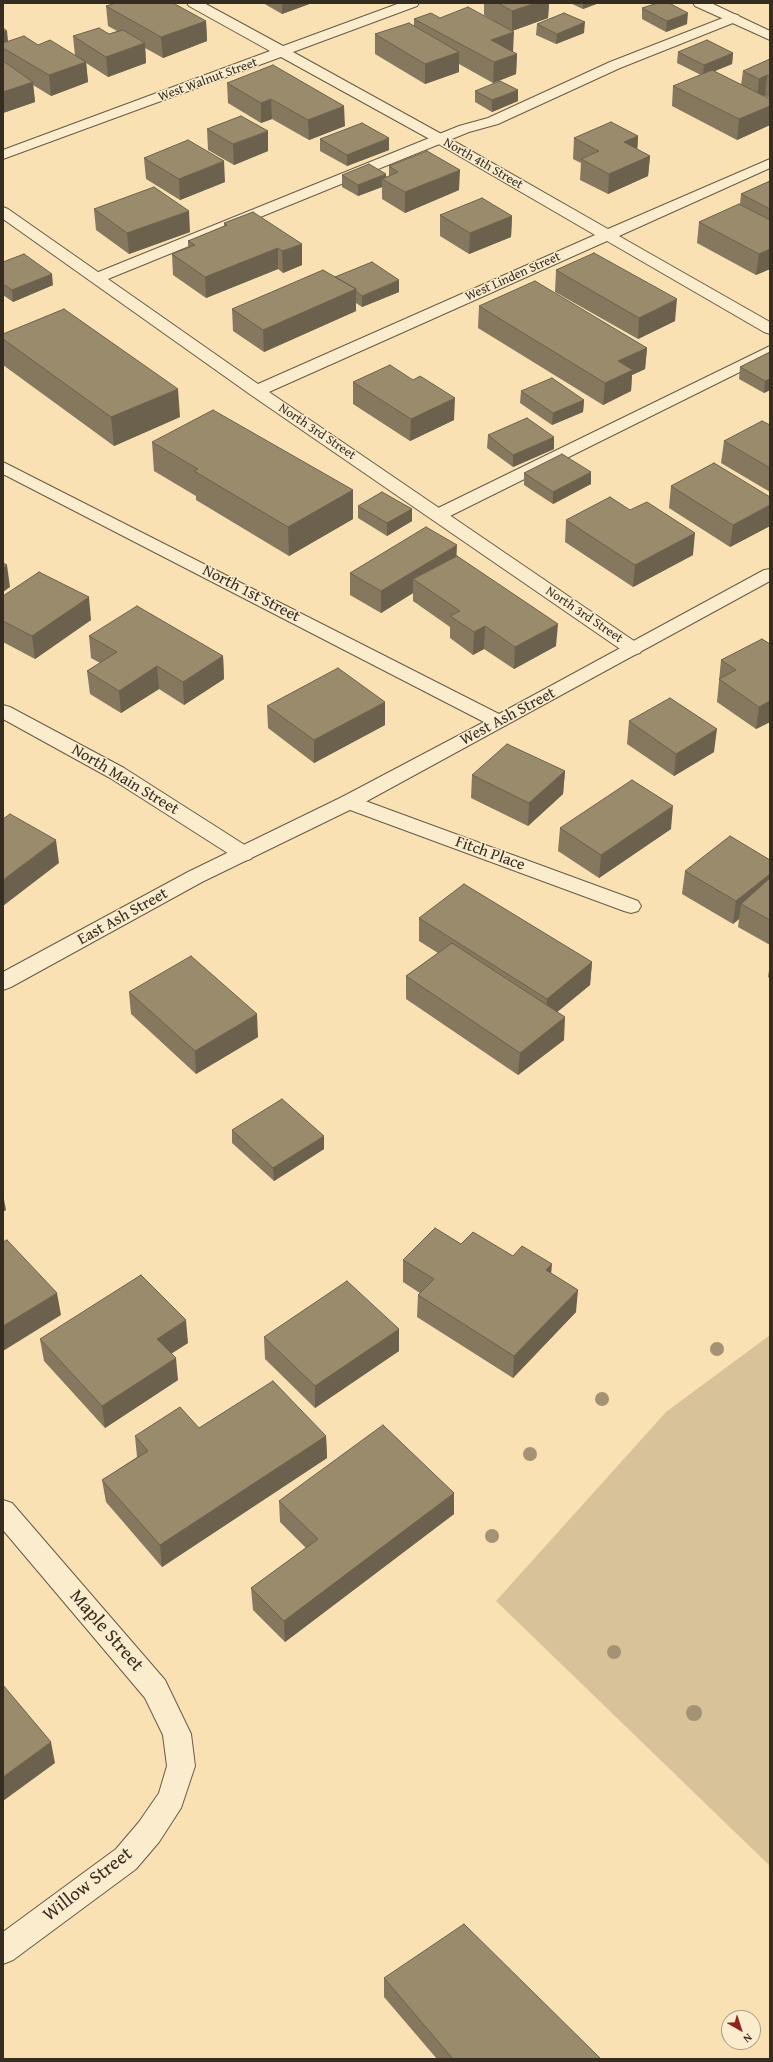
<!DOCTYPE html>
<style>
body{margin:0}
#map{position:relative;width:773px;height:2062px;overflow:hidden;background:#f9e1b3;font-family:"Gentium Book Plus",serif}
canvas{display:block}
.frame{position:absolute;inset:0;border:4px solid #362d22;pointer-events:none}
.north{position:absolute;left:721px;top:2010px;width:40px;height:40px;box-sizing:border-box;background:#fbecce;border:1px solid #aca089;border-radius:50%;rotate:141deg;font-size:11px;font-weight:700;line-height:16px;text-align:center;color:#362d22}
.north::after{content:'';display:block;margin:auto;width:14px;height:18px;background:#8f2418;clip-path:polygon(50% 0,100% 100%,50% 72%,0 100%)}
</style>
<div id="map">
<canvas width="773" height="2062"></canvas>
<div class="frame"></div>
<div class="north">N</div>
</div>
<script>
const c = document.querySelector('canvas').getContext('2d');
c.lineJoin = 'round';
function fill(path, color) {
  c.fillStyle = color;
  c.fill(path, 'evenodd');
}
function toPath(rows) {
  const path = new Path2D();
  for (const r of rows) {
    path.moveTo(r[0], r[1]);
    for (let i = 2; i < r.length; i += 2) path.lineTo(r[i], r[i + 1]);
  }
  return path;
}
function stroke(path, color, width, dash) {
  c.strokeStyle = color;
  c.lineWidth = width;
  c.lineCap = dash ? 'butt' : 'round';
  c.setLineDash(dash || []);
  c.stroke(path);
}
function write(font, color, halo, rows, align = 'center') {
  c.font = font + ' "Gentium Book Plus",serif';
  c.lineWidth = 3;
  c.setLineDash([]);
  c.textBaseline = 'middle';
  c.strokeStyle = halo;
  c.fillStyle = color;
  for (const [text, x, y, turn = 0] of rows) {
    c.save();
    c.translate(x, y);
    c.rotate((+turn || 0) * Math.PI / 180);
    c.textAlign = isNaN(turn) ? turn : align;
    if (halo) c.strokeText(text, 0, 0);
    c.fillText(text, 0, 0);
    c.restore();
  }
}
const green = toPath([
 [770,1335,770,1866,496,1601,666,1412]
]);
const service = toPath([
 [733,14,738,15,740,18,738,21,620,68,498,124,469,132,103,281,97,283,91,281,89,278,91,275,459,126,488,118,610,62,733,14],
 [770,346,770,357,444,519,438,520,432,519,429,515,432,511,770,346]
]);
const minor = toPath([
 [187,3,204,3,283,46,400,3,419,3,417,6,293,52,445,136,608,229,770,159,770,168,619,236,770,322,770,334,764,332,607,241,269,392,640,645,642,649,640,653,633,655,626,653,251,395,3,219,3,207,8,209,258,384,595,235,435,142,281,57,3,159,3,150,270,51,189,6,187,3],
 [693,3,711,3,770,31,770,40,695,6,693,3],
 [3,705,10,707,124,768,251,849,254,854,251,859,244,861,237,859,110,778,3,719,3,705],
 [349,795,638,901,641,906,638,911,631,913,624,911,342,807,339,802,342,797,349,795]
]);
const tertiary = toPath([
 [3,462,499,714,764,570,770,569,770,581,356,807,202,882,11,987,3,990,3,972,188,872,342,797,484,722,3,474,3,462],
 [3,1500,12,1503,165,1680,191,1734,195,1766,181,1808,159,1842,136,1869,13,1960,3,1964,3,1932,116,1849,139,1822,159,1793,167,1766,163,1735,145,1698,3,1530,3,1500]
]);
const trees = [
 [717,1349,7],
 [602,1399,7],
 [530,1454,7],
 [492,1536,7],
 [614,1652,7],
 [694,1713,8]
];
const wall = toPath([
 [263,3,312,3,282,14],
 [484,3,549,3,548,18,512,31,513,52,517,54,516,74,493,83,459,64,459,72,425,84,375,54,375,34,414,25,414,19,440,18,500,25,484,15],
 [570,3,599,3,583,9],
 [106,6,206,21,207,41,163,58,145,48,146,63,108,77,86,63,88,82,51,96,33,85,35,102,3,113,3,43,38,45,75,56,73,36,109,34,117,31,108,26],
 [642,8,687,24,666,32,642,19],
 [537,24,584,33,556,44,536,35],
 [678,52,733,53,732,64,714,71,741,85,743,71,770,59,770,98,765,96,764,96,770,99,770,125,737,140,672,106,673,86,701,75,677,63],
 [227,83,345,126,309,140,272,119,261,123,228,103],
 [475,91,518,101,492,112,475,102],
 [207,129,268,151,234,165,208,150],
 [638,136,637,149,650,156,648,176,608,194,580,180,581,163,573,159,574,138],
 [320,139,389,150,347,166,320,151],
 [144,158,225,182,180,200,146,179],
 [389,166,459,190,405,213,382,199,382,187,358,196,342,187,342,175,386,177,389,176],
 [770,181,770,269,756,275,697,243,699,222,740,204,741,194],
 [94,209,190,232,129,254,96,230],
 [253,212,302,265,283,273,278,269,206,298,173,275,172,254,188,248,188,241,224,226,224,223],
 [440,215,512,216,511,237,469,254,440,236],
 [3,262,53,285,13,302,3,295],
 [556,270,675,321,638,339,555,292],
 [335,277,399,292,362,307,356,303,356,311,264,352,233,331,232,309],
 [479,306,647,348,645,369,632,375,631,391,603,405,478,328],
 [3,334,180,417,114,446,3,365],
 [770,352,770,390,764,393,739,379,740,367],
 [413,380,454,420,410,441,353,404,353,382],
 [521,391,584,400,583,412,552,425,520,403],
 [770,425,770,492,721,463,724,441],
 [488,435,554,449,513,467,487,448],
 [152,442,353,490,353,519,289,556,196,500,196,496,154,471],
 [524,473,591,484,553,504,524,485],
 [671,486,770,497,770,526,730,547,669,508],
 [358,506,412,509,412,521,387,536,358,518],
 [566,520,693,555,633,587,565,542],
 [457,556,556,646,514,669,484,649,473,655,450,638,450,627,413,601,413,593,381,613,350,595,350,573],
 [3,596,91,620,35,659,3,642],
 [89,636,223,656,224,679,184,705,159,689,121,713,90,694,87,671,100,663,91,658],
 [770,644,770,722,756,729,717,702,721,660],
 [267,706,385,725,314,763,268,728],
 [629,721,714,752,674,776,627,744],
 [565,771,563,794,528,826,471,798,472,775],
 [560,828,671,829,599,878,558,851],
 [770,860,770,945,738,927,739,919,733,924,682,894,685,871],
 [419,918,592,962,590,985,557,1012,564,1040,518,1075,406,999,406,976,438,953,419,941],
 [770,964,770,978,768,977],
 [129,992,258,1037,196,1074,131,1014],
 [232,1130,324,1149,274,1181,232,1143],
 [461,1244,513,1256,551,1273,576,1312,513,1378,417,1317,418,1295,420,1293,403,1282,403,1260],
 [264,1337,399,1351,315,1408,265,1359],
 [40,1339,188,1343,171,1354,178,1380,105,1428,44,1361],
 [199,1428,326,1436,327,1458,162,1567,106,1502,102,1480,137,1457,135,1436],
 [279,1501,454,1514,285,1642,253,1610,251,1588,306,1548,280,1522],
 [384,1978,601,2059,437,2059,384,1997]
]);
const shadedWall = toPath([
 [282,3,312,3,282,14],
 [536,3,549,3,548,18,512,31,512,11],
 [583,3,599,3,583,9],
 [688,13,687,24,666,32,667,21],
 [206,21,207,41,163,58,161,37],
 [585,22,584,33,556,44,557,34],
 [7,31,8,41,3,43,3,32],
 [514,32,513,52,491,40],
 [145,43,146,63,108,77,106,57],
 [459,52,459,72,425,84,425,64],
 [733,53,732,64,703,76,704,65],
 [517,54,516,74,493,83,494,62],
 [86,62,88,82,51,96,49,75],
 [767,75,765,96,757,99,759,79],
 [33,82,35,102,3,113,3,92],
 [518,90,518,101,492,112,492,100],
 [271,99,272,119,261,123,261,103],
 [344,106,345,126,309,140,308,120],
 [770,106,770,125,737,140,739,119],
 [268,131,268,151,234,165,233,144],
 [638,136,637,156,624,142],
 [389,138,389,150,347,166,347,155],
 [650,156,648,176,608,194,609,174],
 [224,161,225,182,180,200,179,179],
 [460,170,459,190,405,213,405,192],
 [386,174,386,181,382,179,382,187,358,196,358,185],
 [189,211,190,232,129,254,127,233],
 [512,216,511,237,469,254,470,233],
 [302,244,302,265,283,273,282,251],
 [278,248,278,269,206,298,205,277],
 [770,249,770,269,756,275,759,254],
 [52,274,53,285,13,302,12,290],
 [399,280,399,292,362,307,362,296],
 [356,289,356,311,264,352,263,330],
 [677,299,675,321,638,339,639,318],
 [647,348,645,369,632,375,631,391,603,405,605,383,618,361],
 [770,379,770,390,764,393,765,381],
 [178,389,180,417,114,446,111,417],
 [455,398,454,420,410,441,411,419],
 [584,400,583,412,552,425,553,413],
 [554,437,554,449,513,467,513,455],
 [591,472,591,484,553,504,553,492],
 [353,490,353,519,289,556,288,527],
 [770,505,770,526,730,547,733,525],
 [412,509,412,521,387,536,387,523],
 [695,533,693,555,633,587,635,565],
 [457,545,456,567,413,579,413,593,381,613,381,591],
 [7,565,10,587,3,592,3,568],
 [89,597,91,620,35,659,32,636],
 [558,624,556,646,514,669,515,647],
 [485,626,484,649,473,655,474,632],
 [223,656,224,679,184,705,183,682],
 [157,666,159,689,121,713,119,691],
 [770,701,770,722,756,729,759,707],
 [385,702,385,725,314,763,314,740],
 [717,729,714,752,674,776,676,754],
 [565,771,563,794,528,826,529,803],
 [673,806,671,829,599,878,601,855],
 [56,840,59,863,3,906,3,880],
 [770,874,770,894,741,904,739,919,733,924,736,901],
 [592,962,590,985,545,1022,547,999],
 [257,1014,258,1037,196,1074,195,1051],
 [565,1017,564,1040,518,1075,520,1053],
 [324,1136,324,1149,274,1181,273,1168],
 [3,1194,6,1210,3,1212],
 [552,1264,550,1286,546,1270],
 [578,1290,576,1312,513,1378,514,1356],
 [57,1293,61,1315,3,1351,3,1326],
 [186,1320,188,1343,159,1361,157,1339],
 [399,1329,399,1351,315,1408,315,1386],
 [176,1358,178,1380,105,1428,102,1406],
 [326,1436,327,1458,162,1567,160,1545],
 [454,1493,454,1514,285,1642,284,1621],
 [51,1742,55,1763,3,1801,3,1777]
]);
const building = toPath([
 [116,3,173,3,206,21,161,37,106,6,116,3],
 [498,3,536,3,512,11,498,3],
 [658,3,669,3,688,13,667,21,642,8,658,3],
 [468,7,514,32,491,40,517,54,494,62,414,19,431,13,440,18,468,7],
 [564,13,585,22,557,34,537,24,564,13],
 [409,23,459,52,425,64,375,34,409,23],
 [3,28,7,31,3,32,3,28],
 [99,28,109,34,123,30,145,43,106,57,73,36,99,28],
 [24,36,38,45,50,40,86,62,49,75,3,48,3,43,24,36],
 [707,40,733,53,704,65,678,52,707,40],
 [770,59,770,77,767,75,759,79,743,71,770,59],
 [3,61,33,82,3,92,3,61],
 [273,65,344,106,308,120,271,99,261,103,227,83,273,65],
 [712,70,770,99,770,106,739,119,673,86,712,70],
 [500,81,518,90,492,100,475,91,500,81],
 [241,116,268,131,233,144,207,129,241,116],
 [611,122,638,136,624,142,650,156,609,174,581,159,599,151,574,138,611,122],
 [362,123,389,138,347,155,320,139,362,123],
 [188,140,224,161,179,179,144,158,188,140],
 [427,151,460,170,405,192,382,179,398,172,389,166,427,151],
 [369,164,386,174,358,185,342,175,369,164],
 [770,181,770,209,741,194,770,181],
 [154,187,189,211,127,233,94,209,154,187],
 [482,198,512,216,470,233,440,215,482,198],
 [739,204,770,220,770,249,759,254,699,222,739,204],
 [253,212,302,244,282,251,278,248,205,277,172,254,195,245,188,241,227,225,224,223,253,212],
 [594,253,677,299,639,318,556,270,594,253],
 [24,254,52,274,12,290,3,284,3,262,24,254],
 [372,262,399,280,362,296,356,291,356,289,335,277,372,262],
 [323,270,356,289,263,330,232,309,323,270],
 [535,281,647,348,618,361,633,370,605,383,479,306,535,281],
 [64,309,178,389,111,417,3,339,3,334,64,309],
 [770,352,770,379,765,381,740,367,770,352],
 [390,365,413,380,420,376,455,398,411,419,353,382,390,365],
 [552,378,584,400,553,413,521,391,552,378],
 [213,410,353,490,288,527,194,471,198,469,152,442,213,410],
 [527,418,554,437,513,455,488,435,527,418],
 [762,421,770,425,770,468,724,441,762,421],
 [562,454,591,472,553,492,524,473,562,454],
 [714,463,770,497,770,505,733,525,671,486,714,463],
 [382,492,412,509,387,523,358,506,382,492],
 [610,497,630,510,647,502,695,533,635,565,566,520,610,497],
 [426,527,457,545,381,591,350,573,426,527],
 [457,556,558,624,515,647,485,626,474,632,450,616,460,611,413,579,457,556],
 [3,563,7,565,3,568,3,563],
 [39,572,89,597,32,636,3,621,3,596,39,572],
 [137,606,223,656,183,682,157,666,119,691,87,671,117,652,89,636,137,606],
 [762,639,770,644,770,701,759,707,719,679,736,670,721,660,762,639],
 [338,668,385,702,314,740,267,706,338,668],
 [670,698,717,729,676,754,629,721,670,698],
 [507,744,565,771,529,803,472,775,507,744],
 [632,780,673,806,601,855,560,828,632,780],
 [10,814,56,840,3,880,3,819,10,814],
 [730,836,770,860,770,874,736,901,685,871,730,836],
 [770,878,770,920,741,904,770,878],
 [464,884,592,962,547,999,419,918,464,884],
 [452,943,565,1017,520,1053,406,976,452,943],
 [191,956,257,1014,195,1051,129,992,191,956],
 [282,1099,324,1136,273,1168,232,1130,282,1099],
 [435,1228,461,1244,473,1232,513,1256,522,1246,552,1264,546,1270,578,1290,514,1356,418,1295,434,1279,403,1260,435,1228],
 [7,1240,57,1293,3,1326,3,1242,7,1240],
 [141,1275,186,1320,157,1339,176,1358,102,1406,40,1339,141,1275],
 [347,1281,399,1329,315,1386,264,1337,347,1281],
 [273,1381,326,1436,160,1545,102,1480,148,1451,135,1436,180,1407,199,1428,273,1381],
 [383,1425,454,1493,284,1621,251,1588,318,1539,279,1501,383,1425],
 [3,1685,51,1742,3,1777,3,1685],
 [464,1924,601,2059,453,2059,384,1978,464,1924]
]);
const farStreetnames = [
 ["West Walnut Street",208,80,-20],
 ["North 4th Street",483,164,30],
 ["West Linden Street",513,277,-24],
 ["North 3rd Street",317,432,34],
 ["North 3rd Street",584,615,34]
];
const streetNames = [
 ["North 1st Street",251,594,27],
 ["West Ash Street",508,717,-28],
 ["North Main Street",125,780,31],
 ["Fitch Place",490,854,20],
 ["East Ash Street",123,917,-29]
];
const nearStreetnames = [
 ["Maple Street",106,1631,49],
 ["Willow Street",88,1885,-38]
];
fill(green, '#d8c29a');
stroke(service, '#675a46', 2);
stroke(minor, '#675a46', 2);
stroke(tertiary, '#675a46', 2);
fill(service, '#fbecce');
fill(minor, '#fbecce');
fill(tertiary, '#fbecce');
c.fillStyle = '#a49274';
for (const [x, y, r] of trees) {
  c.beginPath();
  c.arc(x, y, r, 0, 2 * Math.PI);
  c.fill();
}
fill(wall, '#85785e');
fill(shadedWall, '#6c614c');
fill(building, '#9b8b6d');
stroke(building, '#6c614c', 1);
write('13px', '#362d22', '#fbecce', farStreetnames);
write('16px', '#362d22', '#fbecce', streetNames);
write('19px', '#362d22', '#fbecce', nearStreetnames);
</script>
